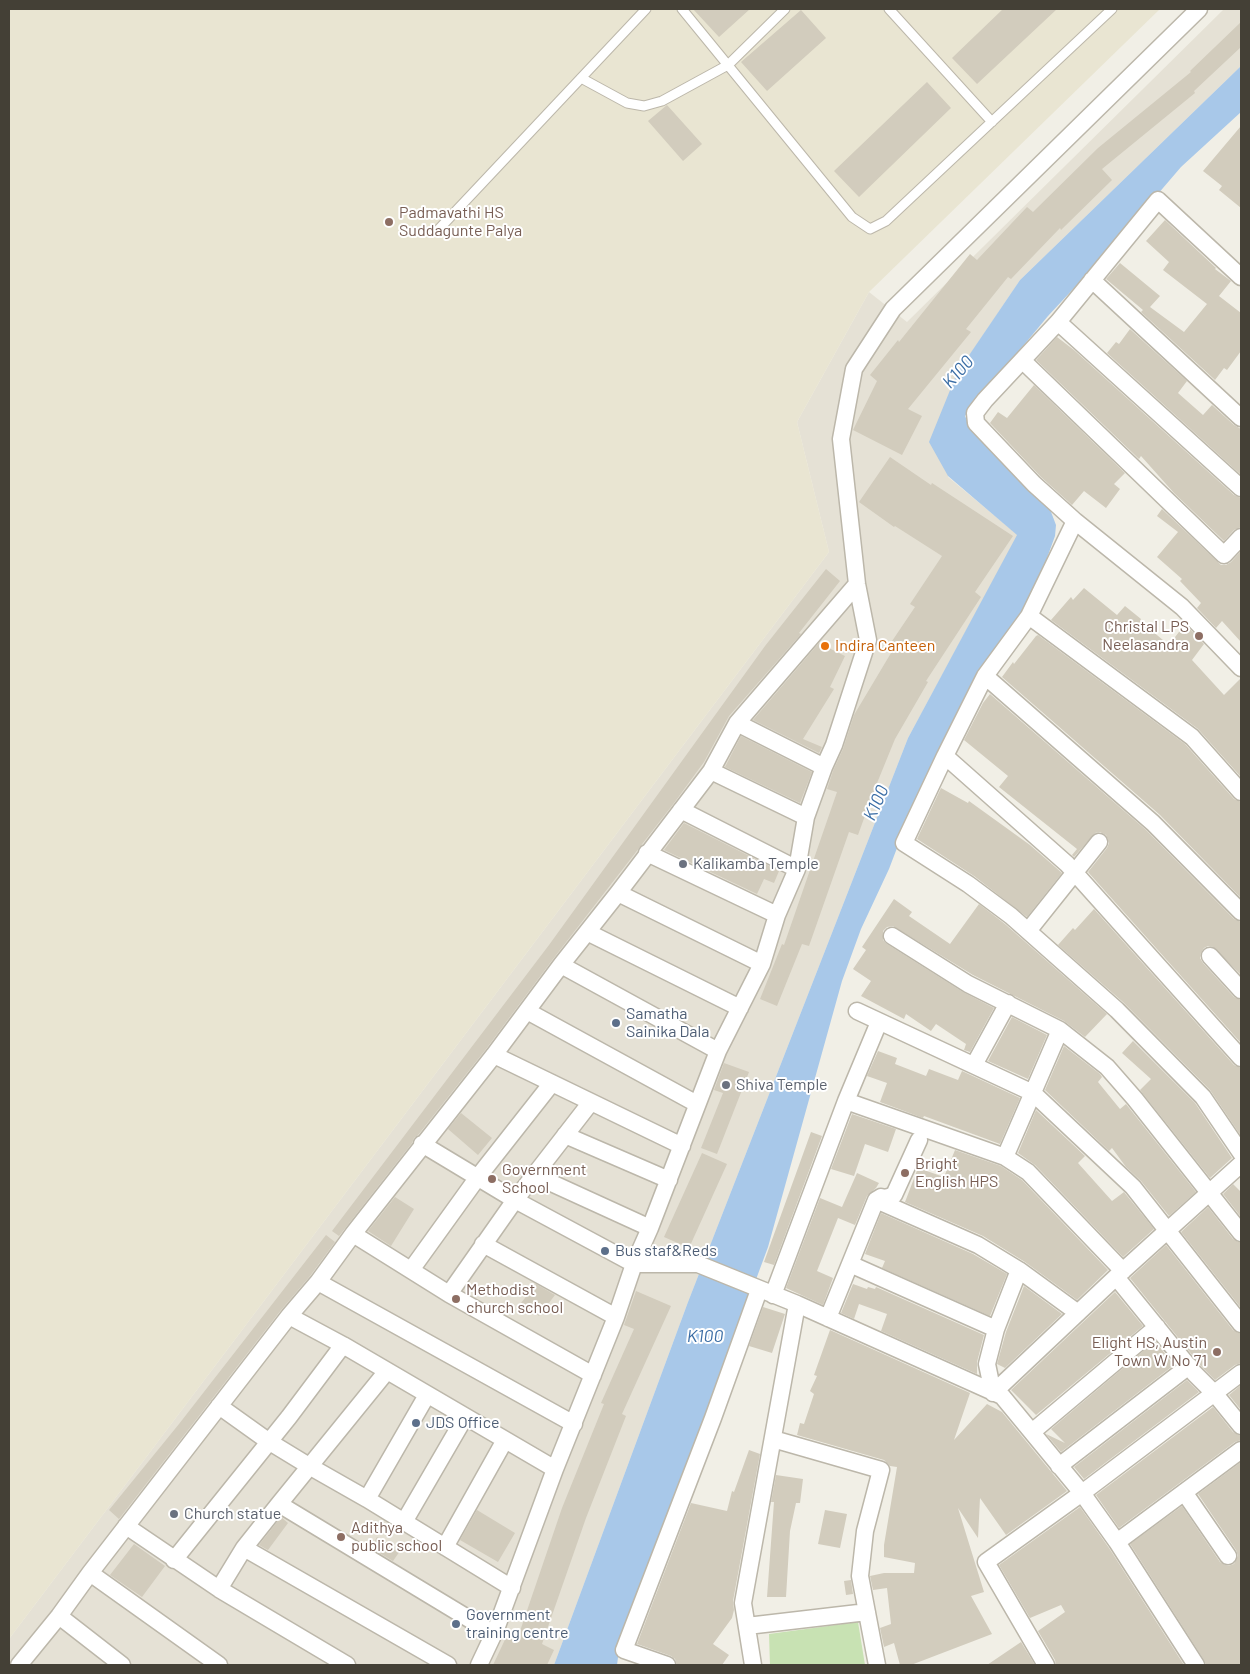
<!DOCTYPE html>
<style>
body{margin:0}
#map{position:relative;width:1250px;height:1674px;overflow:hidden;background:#f1efe6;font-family:Barlow,sans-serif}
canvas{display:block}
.frame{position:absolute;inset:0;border:10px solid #444036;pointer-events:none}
</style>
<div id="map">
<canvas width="1250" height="1674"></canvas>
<div class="frame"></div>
</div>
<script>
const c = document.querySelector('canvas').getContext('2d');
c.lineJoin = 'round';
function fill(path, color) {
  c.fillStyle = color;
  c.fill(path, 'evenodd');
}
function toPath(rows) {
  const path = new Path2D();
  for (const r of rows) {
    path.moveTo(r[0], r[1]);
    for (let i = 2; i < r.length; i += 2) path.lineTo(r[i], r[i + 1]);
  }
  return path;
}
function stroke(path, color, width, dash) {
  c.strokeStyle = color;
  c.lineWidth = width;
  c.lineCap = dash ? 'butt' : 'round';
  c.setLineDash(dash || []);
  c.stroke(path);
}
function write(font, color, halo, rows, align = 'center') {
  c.font = font + ' Barlow,sans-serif';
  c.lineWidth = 4;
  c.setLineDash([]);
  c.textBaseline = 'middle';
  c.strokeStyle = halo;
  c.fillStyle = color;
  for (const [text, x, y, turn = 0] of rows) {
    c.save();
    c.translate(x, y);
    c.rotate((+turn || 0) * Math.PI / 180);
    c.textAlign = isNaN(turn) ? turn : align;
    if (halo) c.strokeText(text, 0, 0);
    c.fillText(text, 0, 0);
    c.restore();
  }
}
const residential = toPath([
 [1224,9,1241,9,1241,66,1020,280,957,374,948,477,1018,535,908,738,688,1302,554,1665,9,1665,9,1639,829,552,797,422,869,292,907,322]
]);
const education = toPath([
 [9,9,1160,9,869,292,797,422,829,552,9,1639]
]);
const green = toPath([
 [858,1622,865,1665,770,1665,769,1634]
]);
const water = toPath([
 [1241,66,1241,112,1181,167,1115,244,1048,316,965,416,971,429,1048,504,1056,525,1055,536,1035,591,910,814,889,869,861,929,842,981,768,1247,619,1650,617,1665,554,1665,688,1302,908,738,1017,535,948,476,929,442,957,373,1020,280]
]);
const building = toPath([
 [693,9,750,9,719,37],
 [1003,9,1057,9,977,84,952,58],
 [801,10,826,38,767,91,741,62],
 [1241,22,1241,47,1194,91,1195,93,1102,169,1112,180,1061,230,1060,228,1011,279,1008,277,966,329,971,332,908,409,922,416,902,455,853,430,877,381,870,375,898,340,899,342,970,254,977,260,1027,207,1033,212,1098,148,1191,72,1190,71],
 [927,82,951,108,859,197,834,171],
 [667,105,702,144,683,161,648,121],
 [1241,126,1241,208,1219,190,1222,186,1203,171],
 [1165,220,1216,268,1215,269,1231,281,1219,296,1241,313,1241,351,1227,370,1224,368,1215,380,1141,312,1143,310,1106,279,1120,263,1160,296,1150,307,1184,332,1207,304,1163,270,1169,262,1146,241],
 [1130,329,1187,381,1178,393,1203,415,1212,405,1234,425,1241,429,1241,475,1107,353,1116,342,1119,344],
 [1057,337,1074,350,1234,495,1241,498,1241,527,1234,530,1224,541,1174,493,1141,456,1139,459,1036,360],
 [1034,385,1125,473,1114,484,1120,489,1106,508,1084,491,1072,505,1041,477,990,423,998,412,1007,418],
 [890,457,931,485,932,483,1013,536,975,592,981,597,926,681,928,682,895,739,875,788,858,835,849,832,809,946,802,944,777,1006,760,999,782,944,784,945,837,792,827,789,833,771,843,749,854,715,891,653,886,650,915,607,910,604,942,556,895,526,894,527,859,502],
 [1162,509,1221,565,1226,565,1231,562,1241,551,1241,642,1222,621,1216,628,1197,608,1201,603,1180,581,1182,579,1157,557,1178,532,1157,516],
 [826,569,840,581,799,633,801,634,729,716,704,762,674,803,553,959,486,1049,418,1135,414,1138,412,1143,339,1236,332,1231,549,945,765,646],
 [1084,588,1117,615,1125,606,1141,619,1140,621,1169,645,1185,624,1204,644,1192,660,1224,695,1241,678,1241,777,1198,729,1051,620,1071,597,1073,600],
 [1038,635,1185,744,1234,799,1241,802,1241,898,1160,815,1002,677,1013,662,1014,664,1036,636],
 [819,643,845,656,830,687,834,689,803,739,822,747,819,753,753,720],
 [990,694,1146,830,1234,919,1241,922,1241,975,1213,947,1208,946,1204,948,1201,953,1200,958,1203,963,1234,997,1241,1000,1241,1043,1088,872,1107,848,1109,843,1106,835,1100,832,1095,833,1074,857,1072,855,1077,849,999,787,1008,776,964,740,983,703],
 [741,736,812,772,800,803,725,767],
 [941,788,968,803,969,801,1030,845,1062,873,1027,917,974,876,917,839],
 [684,823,779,871,774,883,764,879,757,894,664,850],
 [894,899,912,912,909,916,950,944,979,904,1005,924,1107,1014,1085,1037,1064,1021,973,975,893,926,887,927,883,931,883,940,887,944,963,992,994,1008,970,1052,964,1050,966,1044,936,1024,931,1031,906,1014,904,1019,861,996,871,981,853,969,866,950,862,947],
 [1094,909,1234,1065,1241,1068,1241,1136,1210,1090,1124,1003,1058,945,1073,928,1075,930],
 [1012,1017,1047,1035,1028,1079,988,1061],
 [1133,1041,1195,1103,1232,1158,1210,1178,1140,1090,1151,1079,1122,1053],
 [1064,1046,1100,1074,1102,1077,1098,1082,1120,1109,1126,1104,1196,1192,1169,1216,1141,1181,1126,1167,1112,1148,1109,1151,1045,1090],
 [878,1051,897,1058,895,1064,926,1076,929,1069,958,1080,962,1071,1020,1098,1000,1144,924,1116,923,1118,880,1102,887,1083,867,1076],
 [724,1063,749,1072,717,1154,701,1148,723,1093,714,1090],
 [1036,1110,1085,1156,1078,1163,1112,1201,1124,1192,1154,1229,1123,1257,1035,1165,1018,1153],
 [461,1113,492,1138,478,1155,448,1129],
 [852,1114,896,1129,888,1152,865,1144,854,1176,831,1169],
 [811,1132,822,1136,774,1265,764,1262],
 [955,1150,1001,1166,1022,1180,1108,1270,1077,1300,1025,1262,983,1236,905,1202,918,1168,944,1177],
 [702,1153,727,1164,689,1248,664,1237],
 [857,1173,879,1183,876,1188,867,1196,855,1225,838,1218,817,1271,833,1278,823,1305,786,1288,820,1198,842,1207],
 [1233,1184,1241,1192,1241,1217,1223,1194],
 [395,1197,414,1209,391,1246,368,1231],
 [1208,1207,1233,1239,1241,1243,1241,1308,1181,1232],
 [881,1213,973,1254,1007,1274,990,1316,882,1268,885,1261,865,1254],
 [326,1235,335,1242,310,1276,281,1310,119,1519,109,1510,179,1424],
 [1166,1245,1233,1330,1241,1334,1241,1363,1235,1365,1215,1380,1201,1366,1130,1278],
 [536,1284,555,1295,539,1316,521,1303],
 [853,1284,867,1289,868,1287,875,1289,876,1287,984,1335,977,1362,977,1374,881,1331,887,1314,859,1304,854,1319,841,1313],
 [1024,1286,1062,1314,1005,1368,997,1364,1006,1332],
 [636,1291,671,1306,622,1414,626,1416,586,1518,542,1644,554,1650,547,1665,493,1665,510,1629,519,1634,562,1508,604,1404,601,1403,634,1329,624,1325],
 [1115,1292,1143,1326,1036,1415,1011,1390],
 [763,1307,785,1314,772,1353,749,1346],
 [830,1330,970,1393,954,1440,987,1404,1002,1412,1067,1491,1006,1535,980,1498,978,1538,958,1508,984,1592,971,1596,992,1634,911,1665,900,1665,894,1643,884,1647,880,1628,891,1624,887,1588,873,1590,870,1576,884,1573,914,1573,915,1563,884,1557,884,1545,897,1467,890,1466,884,1460,797,1435,800,1423,804,1424,814,1394,810,1391,817,1376,814,1375],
 [1155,1341,1174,1365,1061,1452,1046,1434,1065,1443,1051,1429],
 [1187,1380,1199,1392,1084,1479,1074,1467],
 [1241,1385,1241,1410,1229,1395],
 [1213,1407,1233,1432,1241,1436,1241,1440,1235,1442,1119,1528,1096,1495],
 [749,1450,760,1454,733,1601,734,1610,732,1618,713,1644,729,1655,722,1665,677,1665,675,1659,671,1656,637,1644,691,1503,727,1511,732,1491,734,1492],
 [1241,1462,1241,1665,1206,1665,1204,1660,1130,1544,1182,1506,1220,1562,1228,1566,1234,1564,1238,1556,1236,1550,1198,1494],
 [776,1475,803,1479,800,1503,796,1503,790,1531,786,1597,767,1597,774,1502,771,1502],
 [1080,1507,1109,1548,1184,1665,1056,1665,1055,1660,1038,1631,1065,1612,1061,1605,1030,1618,999,1565],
 [477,1510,515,1533,498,1562,460,1540],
 [825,1510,847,1514,840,1548,818,1544],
 [281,1517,288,1523,268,1550,259,1545],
 [377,1537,400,1551,393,1561,371,1548],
 [134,1544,165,1566,142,1597,110,1575],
 [851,1580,853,1594,846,1595,844,1581],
 [1021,1642,1035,1665,987,1665]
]);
const service = toPath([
 [682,9,852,217,870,229,886,221,1112,9],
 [889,9,992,122],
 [581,78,627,103,644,106,662,101,728,65,785,9],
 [438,230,646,9]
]);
const minor = toPath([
 [1092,280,1241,418],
 [1058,322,1241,488],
 [1023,361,1224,555,1241,537],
 [1075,521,1034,484,976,423,975,413,985,400,1058,322,1158,200,1241,277],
 [1029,616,1192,737,1241,792],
 [1241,668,1182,607,1075,521,1029,616,985,676,945,756,904,843,968,884,1011,916,1117,1010,1203,1097,1241,1153],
 [985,676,1153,823,1241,912],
 [737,723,824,767],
 [945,756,1067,864,1241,1058],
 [711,771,806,817],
 [681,810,797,869],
 [647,853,777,915],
 [618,893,762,964],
 [1028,931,1099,842],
 [587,932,740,1008],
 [892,936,968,984,1060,1030,1107,1067,1135,1099,1241,1233],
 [1210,956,1241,990],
 [561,965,718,1051],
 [527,1011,697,1104],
 [857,1011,1033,1093,1133,1187,1241,1324],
 [494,1055,682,1146],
 [974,1065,1008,1003],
 [846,1101,879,1022],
 [565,1135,669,1180],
 [422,1144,515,1200,634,1264,698,1264,797,1304,1002,1396,1082,1493,1117,1542,1196,1665],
 [1005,1157,1060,1030],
 [534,1175,650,1228],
 [876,1200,978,1245,1019,1270],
 [353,1234,449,1294,593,1375],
 [483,1244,616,1317],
 [850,1264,996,1329],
 [411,1270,478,1177,552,1083],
 [1116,1277,1194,1373,1215,1394,1241,1426],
 [318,1282,574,1424],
 [449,1294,515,1200,591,1102],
 [773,1295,846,1101,1005,1157,1028,1172,1123,1271],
 [289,1316,343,1345,555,1469],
 [828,1318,876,1200,881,1197,886,1198,894,1195,919,1140],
 [993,1393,1116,1277,1241,1164],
 [993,1393,987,1364,996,1329,1019,1270,1078,1313],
 [219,1406,268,1441,309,1466,367,1499,512,1588],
 [1032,1432,1157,1327],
 [773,1439,881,1470,865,1531,860,1576,877,1665],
 [1059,1466,1189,1366],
 [1184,1492,1228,1556],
 [367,1499,427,1395],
 [279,1504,494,1634],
 [404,1522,465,1417],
 [126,1526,219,1589,347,1665],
 [1117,1542,1241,1450],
 [445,1547,505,1440],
 [244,1548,448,1665],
 [174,1560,289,1417,343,1345],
 [90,1573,219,1665],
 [219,1589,244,1548,279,1504,387,1371],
 [59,1616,122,1665],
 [747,1626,867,1612],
 [19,1665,59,1616,90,1573,289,1316,318,1282,353,1234,494,1055,561,965,618,893,711,771,737,723,857,584],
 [479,1665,496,1629,555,1469,616,1317,634,1264,650,1228,718,1051,762,964,777,915,797,869,806,817,824,767,834,745,868,640,857,584,841,439,854,369,893,309,1199,9],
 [667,1665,624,1650,713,1418,759,1290],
 [753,1665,743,1603,797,1304],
 [1046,1665,986,1562,1082,1493,1241,1373]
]);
const markers = [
 [389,222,5,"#8d6e63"],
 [1199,636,5,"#8d6e63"],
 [825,646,5,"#e8710a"],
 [683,864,5,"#6b7280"],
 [616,1023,5,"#5c6f8a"],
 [726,1085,5,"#6b7280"],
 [905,1173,5,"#8d6e63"],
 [492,1179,5,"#8d6e63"],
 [605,1251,5,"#5c6f8a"],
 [456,1299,5,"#8d6e63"],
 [1217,1352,5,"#8d6e63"],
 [416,1423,5,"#5c6f8a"],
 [174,1514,5,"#6b7280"],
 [341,1537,5,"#8d6e63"],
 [456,1624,5,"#5c6f8a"]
];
const educationNames = [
 ["Padmavathi HS",399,213],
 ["Suddagunte Palya",399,231],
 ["Christal LPS",1189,627,"right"],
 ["Neelasandra",1189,645,"right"],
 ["Bright",915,1164],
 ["English HPS",915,1182],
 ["Government",502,1170],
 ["School",502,1188],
 ["Methodist",466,1290],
 ["church school",466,1308],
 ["Elight HS, Austin",1207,1343,"right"],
 ["Town W No 71",1207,1361,"right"],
 ["Adithya",351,1528],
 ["public school",351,1546]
];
const foodNames = [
 ["Indira Canteen",835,646]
];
const worshipNames = [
 ["Kalikamba Temple",693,864],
 ["Shiva Temple",736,1085],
 ["Church statue",184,1514]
];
const serviceNames = [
 ["Samatha",626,1014],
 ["Sainika Dala",626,1032],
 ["Bus staf&Reds",615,1251],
 ["JDS Office",426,1423],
 ["Government",466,1615],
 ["training centre",466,1633]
];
const waterNames = [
 ["K100",958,372,-48],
 ["K100",876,803,-66],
 ["K100",705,1336]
];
fill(residential, '#e5e1d5');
fill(education, '#e9e5d2');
fill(green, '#c8e2b3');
fill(water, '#a8c8e9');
fill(building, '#d2ccbd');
stroke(service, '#bcb7aa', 11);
stroke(minor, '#bcb7aa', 19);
stroke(service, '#fff', 9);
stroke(minor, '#fff', 16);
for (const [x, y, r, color] of markers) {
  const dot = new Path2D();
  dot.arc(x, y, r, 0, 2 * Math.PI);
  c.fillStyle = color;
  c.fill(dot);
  stroke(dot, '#fff', 2);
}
write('16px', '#785e54', '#fff', educationNames, 'left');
write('16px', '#c56008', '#fff', foodNames, 'left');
write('16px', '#5b616d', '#fff', worshipNames, 'left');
write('16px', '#4e5e75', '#fff', serviceNames, 'left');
write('italic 18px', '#3a6da5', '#fff', waterNames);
</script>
